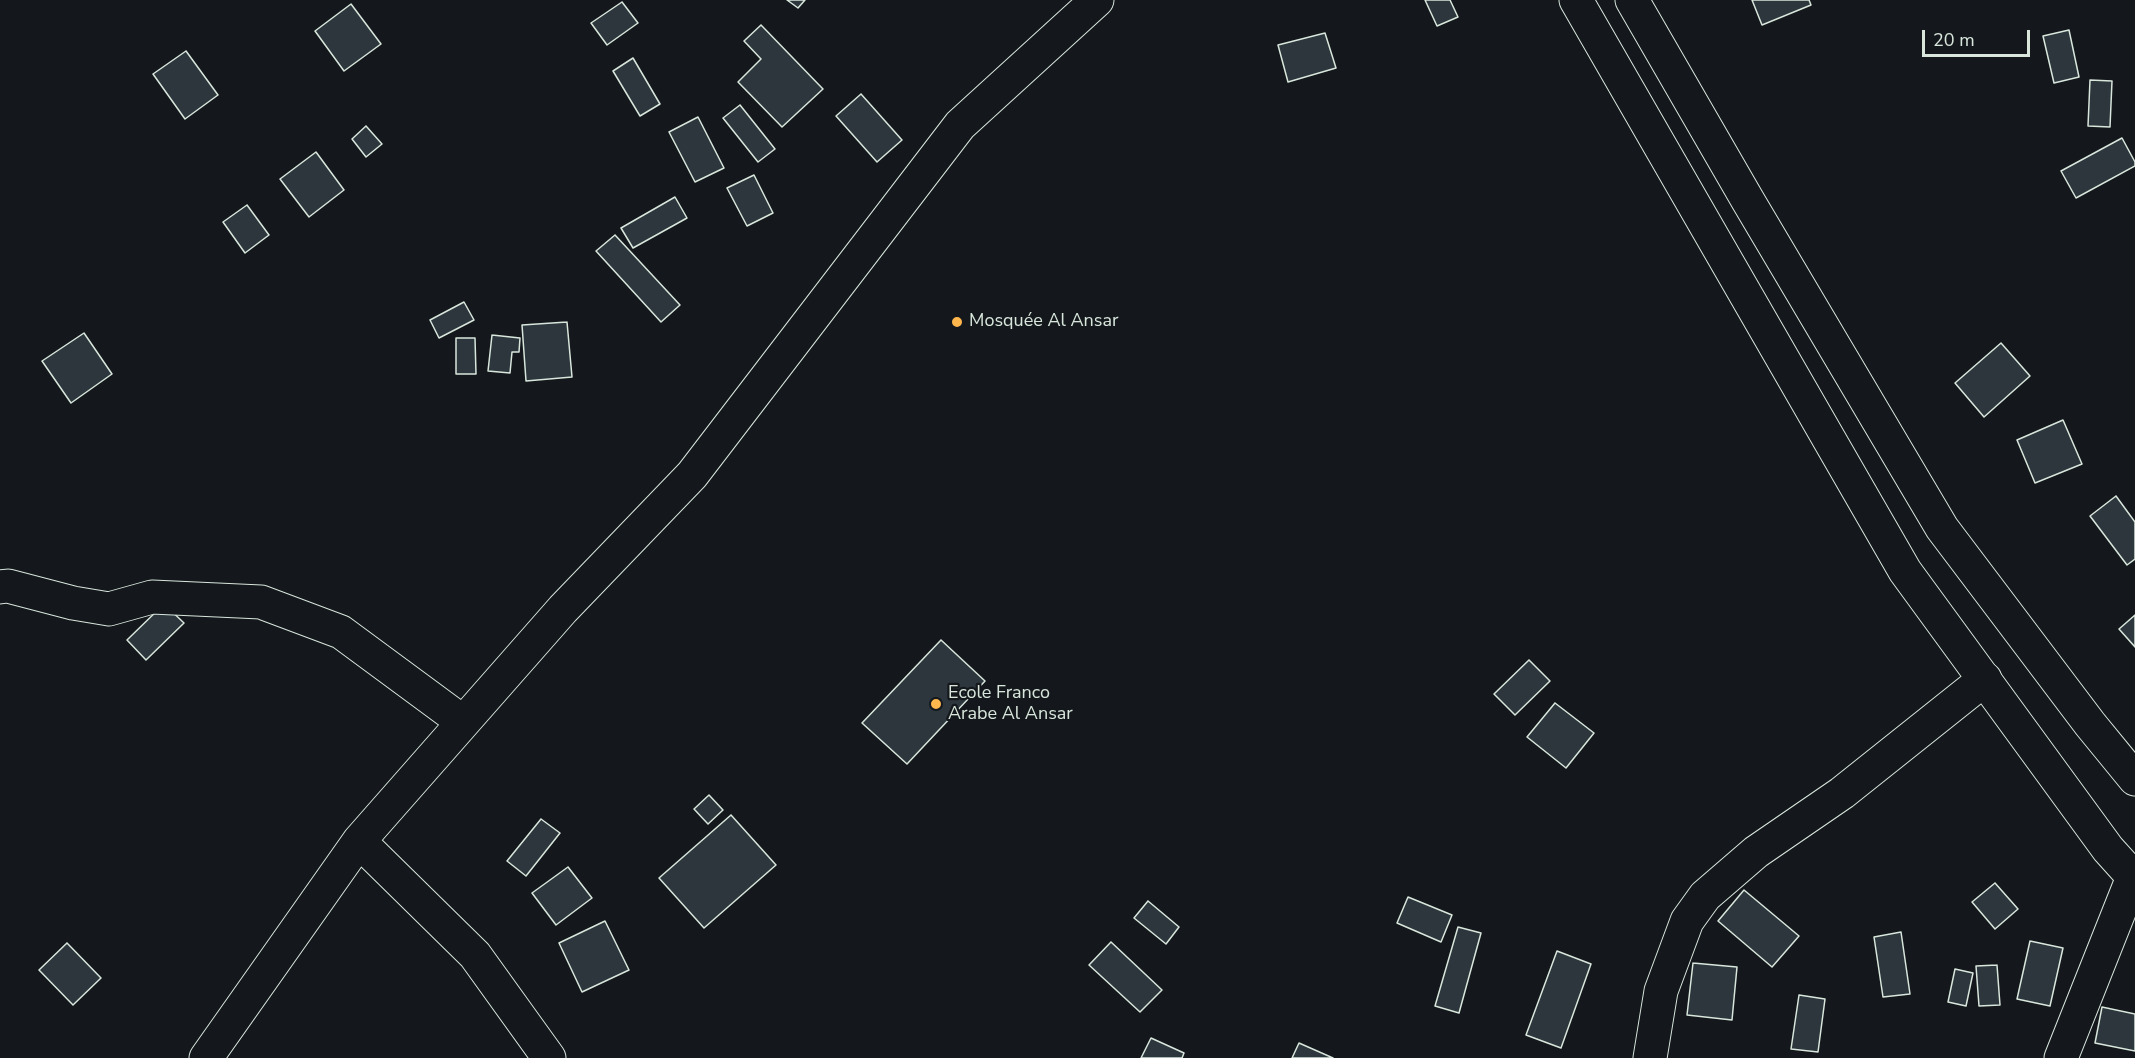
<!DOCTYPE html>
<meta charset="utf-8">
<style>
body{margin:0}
#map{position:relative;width:2135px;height:1058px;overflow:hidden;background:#14181c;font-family:"Nunito Sans",sans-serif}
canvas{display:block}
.scale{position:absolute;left:1922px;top:30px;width:108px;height:27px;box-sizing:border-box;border:3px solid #d8e6dc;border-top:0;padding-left:8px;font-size:18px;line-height:21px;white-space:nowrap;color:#d8e6dc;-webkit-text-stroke:4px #14181c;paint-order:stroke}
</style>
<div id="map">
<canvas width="2135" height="1058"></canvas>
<div class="scale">20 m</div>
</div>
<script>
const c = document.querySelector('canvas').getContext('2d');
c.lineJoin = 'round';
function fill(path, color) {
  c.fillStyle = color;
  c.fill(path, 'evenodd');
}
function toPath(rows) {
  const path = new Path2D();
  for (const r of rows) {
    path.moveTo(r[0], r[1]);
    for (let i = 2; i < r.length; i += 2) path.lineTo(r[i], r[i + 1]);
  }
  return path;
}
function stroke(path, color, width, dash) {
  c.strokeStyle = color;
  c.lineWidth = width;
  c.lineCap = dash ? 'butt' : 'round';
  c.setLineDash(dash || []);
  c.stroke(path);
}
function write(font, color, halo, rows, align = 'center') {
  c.font = font + ' "Nunito Sans",sans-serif';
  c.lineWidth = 4.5;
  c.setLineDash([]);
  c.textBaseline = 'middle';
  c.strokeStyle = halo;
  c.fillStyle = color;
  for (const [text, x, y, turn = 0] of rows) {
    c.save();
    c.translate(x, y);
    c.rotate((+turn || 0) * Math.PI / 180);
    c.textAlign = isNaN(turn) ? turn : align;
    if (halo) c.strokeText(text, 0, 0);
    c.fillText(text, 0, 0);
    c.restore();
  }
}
const building = toPath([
 [787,0,805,0,798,8,787,0],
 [1425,0,1450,0,1458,17,1437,26,1425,0],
 [1752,0,1809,0,1811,5,1762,25,1752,0],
 [622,2,638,23,607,45,591,23,622,2],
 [351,4,381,44,344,71,315,31,351,4],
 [761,25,823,89,782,127,738,82,761,59,744,41,761,25],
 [2069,30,2079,77,2054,83,2043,36,2069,30],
 [1325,33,1336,68,1288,82,1278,45,1325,33],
 [186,51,218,95,185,119,153,74,186,51],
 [633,58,660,104,640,116,613,71,633,58],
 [2090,80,2112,81,2110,127,2088,126,2090,80],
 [861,94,902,140,877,162,836,116,861,94],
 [740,105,775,149,758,162,723,118,740,105],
 [698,117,724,168,695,182,669,132,698,117],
 [366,126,382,144,366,157,352,139,366,126],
 [2122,138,2135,162,2135,166,2076,198,2061,171,2122,138],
 [316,152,344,190,309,217,280,179,316,152],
 [754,175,773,213,747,226,727,188,754,175],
 [675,197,687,218,633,248,621,228,675,197],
 [247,205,269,235,245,253,223,222,247,205],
 [615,235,680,305,661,322,596,251,615,235],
 [464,302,474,320,439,338,430,320,464,302],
 [567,322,572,377,526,381,522,325,567,322],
 [84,333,112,374,71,403,42,361,84,333],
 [492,335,520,338,519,352,512,352,510,373,488,371,492,335],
 [456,338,475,338,476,374,456,374,456,338],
 [2001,343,2030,376,1984,417,1955,383,2001,343],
 [2063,420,2082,464,2035,483,2017,440,2063,420],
 [2116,496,2135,522,2135,559,2127,565,2090,516,2116,496],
 [164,604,184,623,146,660,127,640,164,604],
 [2135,615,2135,647,2119,629,2135,615],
 [941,640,985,681,907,764,862,723,941,640],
 [1529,660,1550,681,1515,715,1494,694,1529,660],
 [1555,703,1594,733,1566,768,1527,737,1555,703],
 [709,795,723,810,708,824,694,809,709,795],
 [731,815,776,865,704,928,659,878,731,815],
 [541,819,560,833,526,876,507,861,541,819],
 [568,867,592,898,556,925,532,893,568,867],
 [1995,883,2018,909,1995,929,1972,902,1995,883],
 [1744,890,1799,936,1772,967,1718,921,1744,890],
 [1408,897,1452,915,1441,942,1397,923,1408,897],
 [1148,901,1179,927,1166,944,1134,918,1148,901],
 [605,921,629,970,582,992,559,943,605,921],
 [1458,927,1481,933,1459,1013,1435,1006,1458,927],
 [1901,932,1910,994,1883,997,1874,937,1901,932],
 [2030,941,2063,948,2050,1006,2017,999,2030,941],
 [1111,942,1162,990,1140,1012,1089,965,1111,942],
 [67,943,101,978,73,1005,39,970,67,943],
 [1557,951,1591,964,1561,1048,1526,1035,1557,951],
 [1693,963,1737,967,1732,1020,1687,1015,1693,963],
 [1997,965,2000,1005,1979,1006,1976,966,1997,965],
 [1955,969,1973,973,1966,1006,1948,1002,1955,969],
 [1799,995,1825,999,1818,1052,1791,1049,1799,995],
 [2102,1007,2135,1014,2135,1051,2095,1043,2102,1007],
 [1151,1038,1184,1053,1182,1058,1141,1058,1151,1038],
 [1299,1043,1333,1058,1292,1058,1299,1043]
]);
const minor = toPath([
 [0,587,8,586,73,603,109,609,152,597,261,602,341,632,463,722],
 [359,841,475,955,549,1058],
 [206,1058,359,841,563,609,692,475,960,125,1097,0],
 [1650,1058,1661,991,1687,921,1705,896,1756,852,1842,793,1985,679],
 [2061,1058,2133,877]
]);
const major = toPath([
 [1576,0,1905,571,2108,849,2135,879],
 [1632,0,1747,199,1942,528,2090,724,2135,779]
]);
const markers = [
 [957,322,6,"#ffb74d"],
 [936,704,6,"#ffb74d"]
];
const poiNames = [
 ["Mosquée Al Ansar",969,322],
 ["Ecole Franco",948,694],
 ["Arabe Al Ansar",948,715]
];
fill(building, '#2c363c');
stroke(building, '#d8e6dc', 1.5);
stroke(minor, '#d8e6dc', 35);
stroke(major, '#d8e6dc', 35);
stroke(minor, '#14181c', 33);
stroke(major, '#14181c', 33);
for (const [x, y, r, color] of markers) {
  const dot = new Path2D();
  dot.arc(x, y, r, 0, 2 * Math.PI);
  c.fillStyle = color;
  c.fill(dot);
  stroke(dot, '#14181c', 2);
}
write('18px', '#d8e6dc', '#14181c', poiNames, 'left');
</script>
